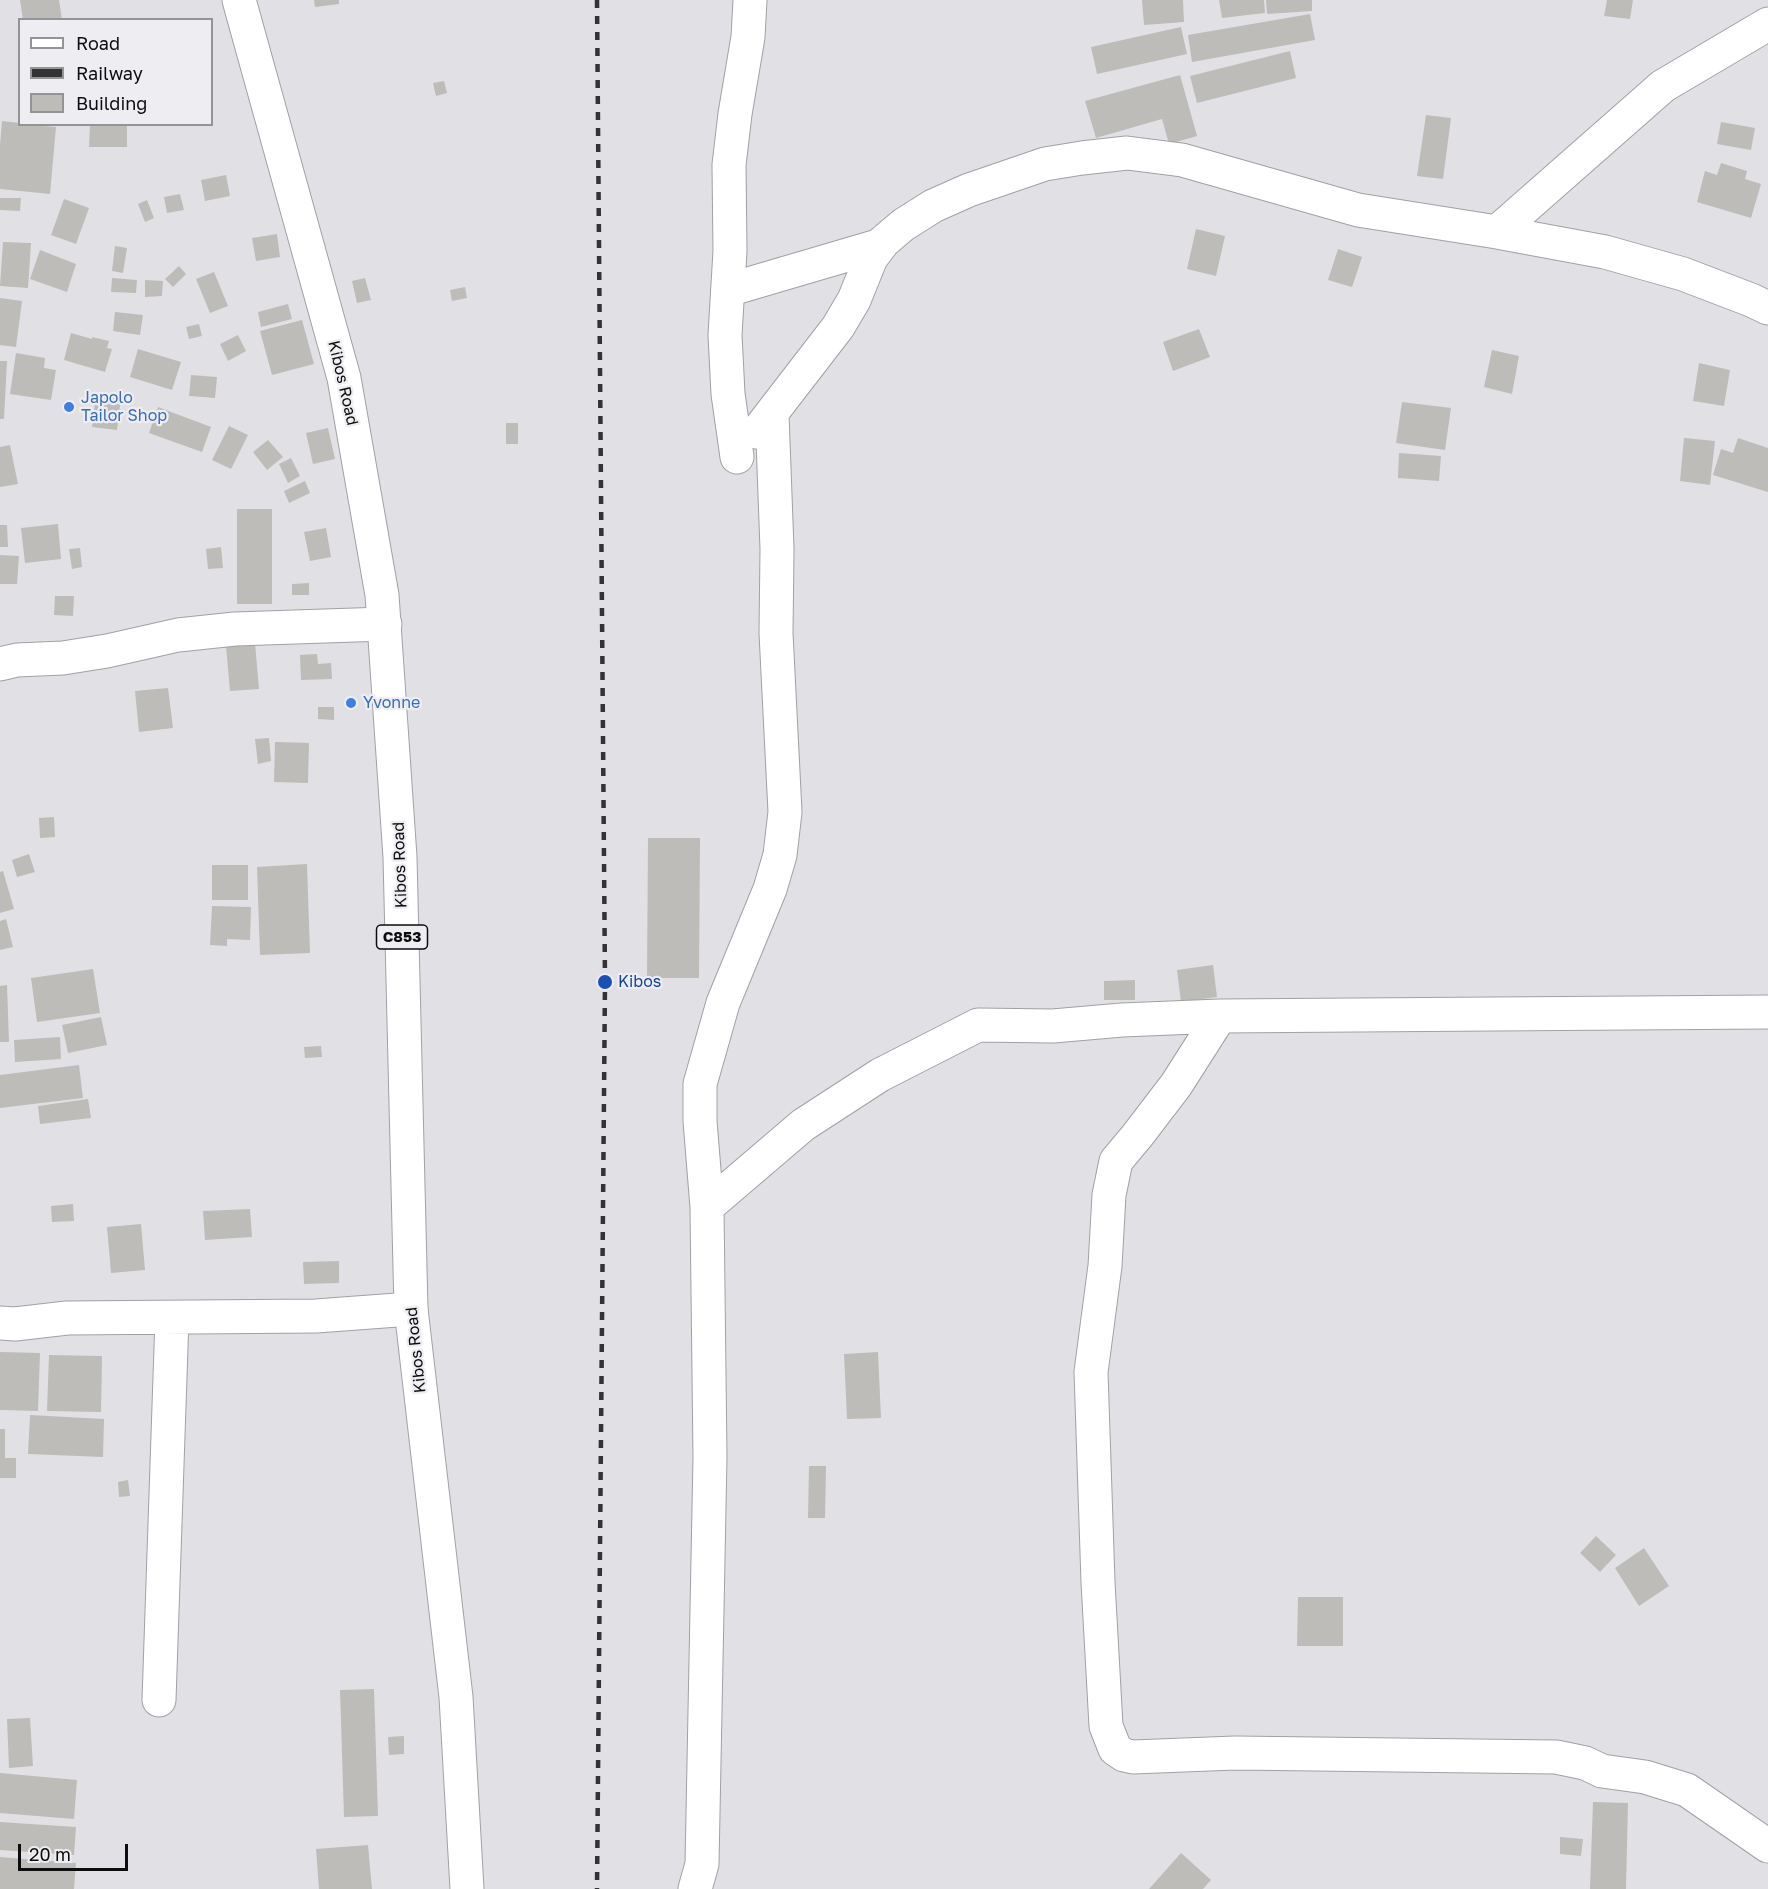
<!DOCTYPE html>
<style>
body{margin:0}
#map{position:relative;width:1768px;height:1889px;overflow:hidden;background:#e1e1e5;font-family:"Golos Text",sans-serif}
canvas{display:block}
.legend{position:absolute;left:18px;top:18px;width:195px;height:108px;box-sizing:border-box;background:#eeeef2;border:2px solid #949497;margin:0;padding:8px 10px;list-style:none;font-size:18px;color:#0d0d0e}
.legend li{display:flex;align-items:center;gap:12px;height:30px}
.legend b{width:30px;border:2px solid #949497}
.scale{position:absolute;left:18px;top:1844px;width:110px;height:27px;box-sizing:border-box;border:3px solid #0d0d0e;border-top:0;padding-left:8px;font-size:18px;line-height:21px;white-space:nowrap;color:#0d0d0e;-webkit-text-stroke:4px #eeeef2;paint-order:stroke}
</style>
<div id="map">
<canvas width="1768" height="1889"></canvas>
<ul class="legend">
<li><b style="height:8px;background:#fff"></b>Road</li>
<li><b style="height:8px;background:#333335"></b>Railway</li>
<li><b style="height:16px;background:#bebcb9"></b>Building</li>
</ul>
<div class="scale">20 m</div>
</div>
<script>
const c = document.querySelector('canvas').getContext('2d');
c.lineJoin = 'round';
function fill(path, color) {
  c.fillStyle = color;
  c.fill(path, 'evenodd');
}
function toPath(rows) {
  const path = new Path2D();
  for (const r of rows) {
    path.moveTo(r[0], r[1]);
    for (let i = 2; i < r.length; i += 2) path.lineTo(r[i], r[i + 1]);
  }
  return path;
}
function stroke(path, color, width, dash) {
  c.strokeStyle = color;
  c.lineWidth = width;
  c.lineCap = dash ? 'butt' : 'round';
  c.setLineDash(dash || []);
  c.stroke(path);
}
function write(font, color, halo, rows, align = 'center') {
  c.font = font + ' "Golos Text",sans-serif';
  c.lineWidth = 4.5;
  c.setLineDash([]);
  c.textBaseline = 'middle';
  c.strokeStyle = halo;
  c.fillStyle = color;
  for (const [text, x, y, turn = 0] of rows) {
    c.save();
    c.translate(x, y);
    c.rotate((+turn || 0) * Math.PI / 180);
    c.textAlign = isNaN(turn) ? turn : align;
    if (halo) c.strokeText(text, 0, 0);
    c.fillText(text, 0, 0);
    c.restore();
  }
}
const building = toPath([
 [20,0,59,0,62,20,23,20],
 [314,0,339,0,339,4,315,7],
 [1142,0,1183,0,1184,22,1144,25],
 [1219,0,1264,0,1265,13,1222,18],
 [1266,0,1312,0,1312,11,1267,14],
 [1607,0,1633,0,1630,19,1604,16],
 [1310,14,1315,40,1192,62,1188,35],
 [1181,27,1187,54,1097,74,1091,47],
 [1290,51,1296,78,1197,103,1190,76],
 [1180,75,1197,136,1169,144,1162,119,1096,138,1085,101],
 [444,81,447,93,436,96,433,83],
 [1426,115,1451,118,1443,179,1417,176],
 [2,121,20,123,20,124,56,127,50,194,0,189,0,145],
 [1721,122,1755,128,1751,150,1717,144],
 [90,124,127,124,127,147,89,147],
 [1721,163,1747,171,1745,179,1761,184,1751,218,1697,202,1705,171,1717,175],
 [226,175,230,196,205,201,201,180],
 [180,194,184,210,167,213,164,197],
 [0,198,21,198,20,211,0,210],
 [64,199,89,208,76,244,51,235],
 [147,200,154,218,145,222,138,204],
 [1196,229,1225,236,1216,276,1187,269],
 [277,234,280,257,256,261,252,238],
 [3,242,31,243,28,288,0,286],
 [115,246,127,248,123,273,112,271],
 [1338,249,1362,257,1352,287,1328,280],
 [40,250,76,264,67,292,30,279],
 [179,266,186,274,173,287,165,279],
 [214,272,228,306,210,313,196,279],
 [112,278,137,280,136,293,111,292],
 [365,278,371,300,357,303,352,281],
 [145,280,163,281,162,296,145,297],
 [465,287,467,298,452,301,450,290],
 [0,298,22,301,16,347,0,345],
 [288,304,292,319,261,327,258,312],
 [115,312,143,315,140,335,113,331],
 [302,320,314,364,272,375,260,331],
 [199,324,202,336,189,339,186,327],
 [1199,329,1210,357,1173,371,1163,342],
 [71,333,92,339,92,337,109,341,107,348,112,349,105,372,64,360],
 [238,335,246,351,228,361,220,344],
 [138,349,181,362,172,390,130,377],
 [1492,350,1519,356,1512,394,1484,387],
 [16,353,45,358,44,368,56,370,51,400,10,394],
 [0,361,7,361,4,419,0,419],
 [1699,363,1730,370,1724,406,1693,401],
 [191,375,217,377,215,398,189,396],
 [96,395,121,398,117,430,92,427],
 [1402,402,1451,408,1445,450,1396,443],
 [158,407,211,427,202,452,149,433],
 [506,423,518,423,518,444,506,444],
 [229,426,248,435,231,469,212,460],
 [328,428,335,459,313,464,306,433],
 [1684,438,1715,441,1710,485,1680,481],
 [1738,438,1768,448,1768,492,1713,475,1721,449,1733,453],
 [268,440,283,457,267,470,253,452],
 [10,445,18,484,0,487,0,447],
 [1399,453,1441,456,1439,481,1398,478],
 [291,458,300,476,288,483,279,464],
 [305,481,310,493,289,503,284,491],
 [237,509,272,509,272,604,237,604],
 [58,524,61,559,25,563,21,528],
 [0,525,7,525,8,547,0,547],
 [326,528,331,557,310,561,304,532],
 [221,547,223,568,208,569,206,549],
 [80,548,82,567,72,569,69,549],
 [0,555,19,556,17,584,0,584],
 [309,583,309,595,292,595,292,584],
 [55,596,74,596,73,616,54,615],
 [255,643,259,689,230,691,226,646],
 [317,654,318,664,331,663,332,679,301,680,300,655],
 [168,688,173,728,139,732,135,691],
 [318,707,334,707,334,720,318,719],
 [269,738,271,761,258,764,255,739],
 [275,742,309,743,308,783,274,782],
 [54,817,55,837,40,838,39,818],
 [648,838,700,838,699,978,647,978],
 [29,854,35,872,17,877,12,860],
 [307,864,310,953,260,955,257,867],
 [212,865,248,865,248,900,212,900],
 [3,871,14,909,0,913,0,872],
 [212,906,251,907,250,940,227,939,227,946,210,945],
 [6,919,13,947,0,950,0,921],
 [1213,965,1217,997,1181,1002,1177,970],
 [93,969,100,1013,37,1022,31,978],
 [1135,980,1135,1000,1104,1000,1104,981],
 [7,985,9,1042,0,1042,0,986],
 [101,1017,107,1045,68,1053,62,1025],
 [60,1037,61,1059,15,1062,14,1040],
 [321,1046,322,1057,305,1058,304,1047],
 [79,1065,83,1098,0,1108,0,1075],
 [88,1099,91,1118,40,1124,38,1106],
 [73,1204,74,1221,52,1222,51,1206],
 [250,1209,252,1237,205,1240,203,1211],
 [141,1224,145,1270,111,1273,107,1227],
 [339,1261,339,1283,304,1284,303,1262],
 [0,1352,40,1353,38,1411,0,1410],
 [878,1352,881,1418,847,1419,844,1354],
 [49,1355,102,1356,101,1412,47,1411],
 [30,1415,104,1419,103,1457,28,1454],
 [0,1429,5,1429,5,1458,16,1458,16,1478,0,1478],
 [809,1466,826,1466,825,1518,808,1518],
 [128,1480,130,1496,119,1497,118,1482],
 [1596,1536,1616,1555,1600,1572,1580,1553],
 [1644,1548,1669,1586,1639,1606,1615,1568],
 [1298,1597,1343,1597,1343,1646,1297,1646],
 [374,1689,378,1816,344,1817,340,1690],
 [30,1718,33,1766,9,1768,7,1719],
 [404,1736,404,1754,389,1755,388,1737],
 [0,1773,77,1780,74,1819,0,1813],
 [1593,1802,1628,1803,1626,1889,1590,1889],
 [0,1822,76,1827,74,1855,0,1850],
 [1560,1837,1583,1839,1581,1856,1560,1854],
 [368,1845,372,1889,319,1889,316,1849],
 [1181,1853,1211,1880,1203,1889,1149,1889],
 [0,1857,76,1863,74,1889,0,1889]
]);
const minor = toPath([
 [1497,232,1663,86,1768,24],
 [728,290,881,245],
 [757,432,838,327,854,300,871,258,883,242,903,225,933,206,969,190,1045,164,1082,158,1127,153,1182,160,1358,210,1497,232,1605,252,1683,274,1751,300,1768,308],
 [0,664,17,660,63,658,107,651,178,635,235,629,385,624],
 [1220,1016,1176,1085,1137,1136,1116,1161,1109,1195,1105,1266,1091,1372,1098,1582,1106,1726,1115,1749,1124,1755,1133,1757,1235,1753,1556,1757,1585,1763,1602,1771,1645,1777,1687,1790,1768,1846],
 [707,1207,803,1125,880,1075,978,1025,1053,1026,1122,1020,1220,1016,1768,1012],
 [0,1323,15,1324,67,1318,316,1316,411,1309],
 [159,1700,172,1318],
 [695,1889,702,1864,710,1457,707,1207,700,1121,700,1084,723,1003,770,889,780,855,785,812,776,633,777,549,772,414]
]);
const tertiary = toPath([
 [737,457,728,394,725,335,730,251,729,165,735,114,748,37,750,0]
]);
const primary = toPath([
 [239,0,344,378,382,595,400,857,411,1309,456,1697,467,1889]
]);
const rail = toPath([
 [597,0,605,982,597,1889]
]);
const markers = [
 [69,407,6,"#3f7fe0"],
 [351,703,6,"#3f7fe0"],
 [605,982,8,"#1a4fb4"]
];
const shields = [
 [402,937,51]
];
const shieldNames = [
 ["C853",402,937]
];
const streetNames = [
 ["Kibos Road",343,383,77],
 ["Kibos Road",400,865,-92],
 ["Kibos Road",416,1350,-96]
];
const shopNames = [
 ["Japolo",81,398],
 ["Tailor Shop",81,416],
 ["Yvonne",363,703]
];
const transitNames = [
 ["Kibos",618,982]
];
fill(building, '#bebcb9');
stroke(minor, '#a0a1a4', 35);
stroke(tertiary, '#a0a1a4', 35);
stroke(primary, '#a0a1a4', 35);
stroke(minor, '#fff', 33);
stroke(tertiary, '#fff', 33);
stroke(primary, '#fff', 33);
stroke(rail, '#333335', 4.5, [8, 8]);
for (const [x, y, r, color] of markers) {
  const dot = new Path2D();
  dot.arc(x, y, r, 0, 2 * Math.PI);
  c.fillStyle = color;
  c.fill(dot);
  stroke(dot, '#eeeef2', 2);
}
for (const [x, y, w] of shields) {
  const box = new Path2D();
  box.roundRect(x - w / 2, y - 12, w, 24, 4.5);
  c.fillStyle = '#eeeef2';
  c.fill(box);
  stroke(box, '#0d0d0e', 1.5);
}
write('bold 15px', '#0d0d0e', null, shieldNames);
write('16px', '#0d0d0e', '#eeeef2', streetNames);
write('16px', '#366cbe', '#eeeef2', shopNames, 'left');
write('16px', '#164399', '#eeeef2', transitNames, 'left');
</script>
